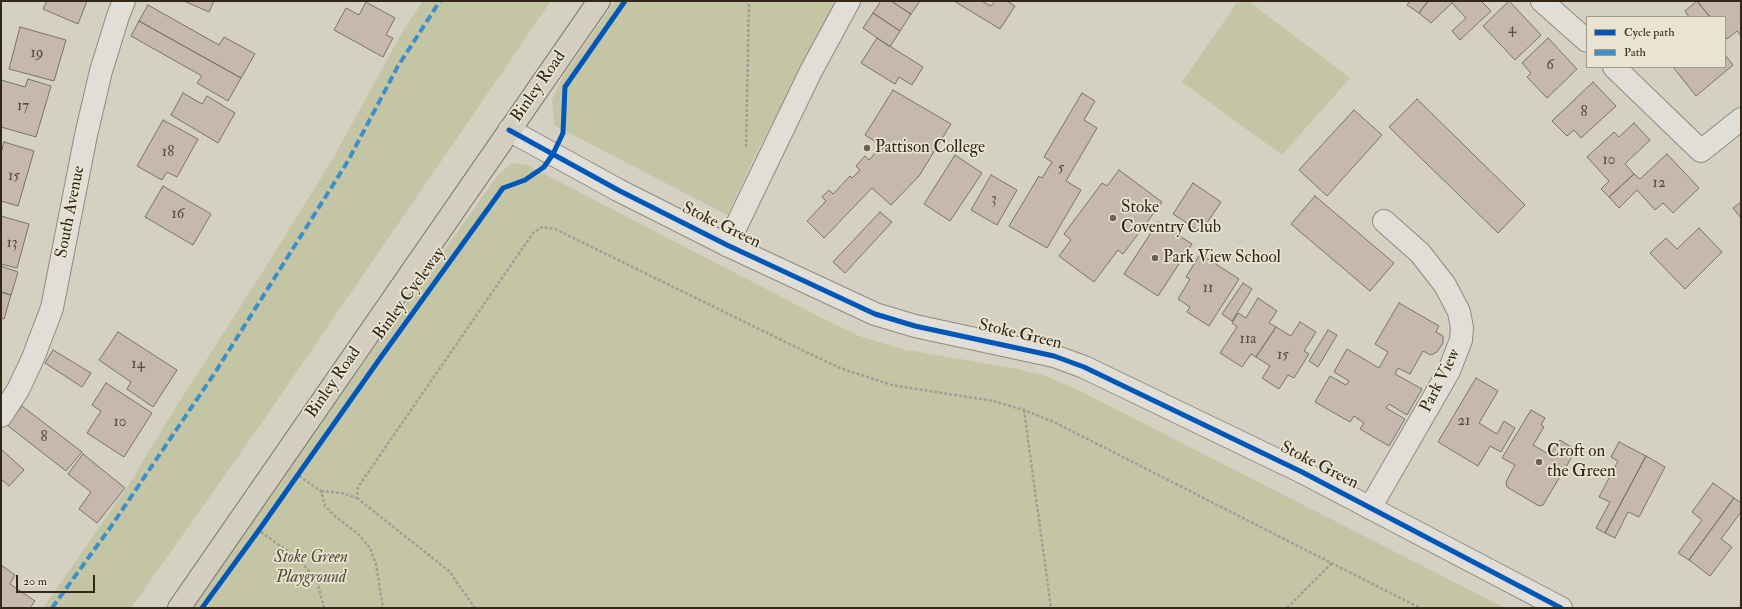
<!DOCTYPE html>
<style>
body{margin:0}
#map{position:relative;width:1742px;height:609px;overflow:hidden;background:#d5d1c2;font-family:"IM FELL Double Pica",serif}
canvas{display:block}
.frame{position:absolute;inset:0;border:2px solid #332718;pointer-events:none}
.legend{position:absolute;left:1586px;top:16px;width:140px;height:52px;box-sizing:border-box;background:#e9e4d2;border:1px solid #a09888;margin:0;padding:5px 7px;list-style:none;font-size:12px;color:#332718}
.legend li{display:flex;align-items:center;gap:8px;height:20px}
.legend b{width:20px;border:1px solid #a09888}
.scale{position:absolute;left:16px;top:575px;width:79px;height:18px;box-sizing:border-box;border:2px solid #332718;border-top:0;padding-left:5px;font-size:12px;line-height:14px;white-space:nowrap;color:#332718;-webkit-text-stroke:3px #e9e4d2;paint-order:stroke}
</style>
<div id="map">
<canvas width="1742" height="609"></canvas>
<div class="frame"></div>
<ul class="legend">
<li><b style="height:5px;background:#0057b8"></b>Cycle path</li>
<li><b style="height:5px;background:#3d8fc9"></b>Path</li>
</ul>
<div class="scale">20 m</div>
</div>
<script>
const c = document.querySelector('canvas').getContext('2d');
c.lineJoin = 'round';
function fill(path, color) {
  c.fillStyle = color;
  c.fill(path, 'evenodd');
}
function toPath(rows) {
  const path = new Path2D();
  for (const r of rows) {
    path.moveTo(r[0], r[1]);
    for (let i = 2; i < r.length; i += 2) path.lineTo(r[i], r[i + 1]);
  }
  return path;
}
function stroke(path, color, width, dash) {
  c.strokeStyle = color;
  c.lineWidth = width;
  c.lineCap = dash ? 'butt' : 'round';
  c.setLineDash(dash || []);
  c.stroke(path);
}
function write(font, color, halo, rows, align = 'center') {
  c.font = font + ' "IM FELL Double Pica",serif';
  c.lineWidth = 3.5;
  c.setLineDash([]);
  c.textBaseline = 'middle';
  c.strokeStyle = halo;
  c.fillStyle = color;
  for (const [text, x, y, turn = 0] of rows) {
    c.save();
    c.translate(x, y);
    c.rotate((+turn || 0) * Math.PI / 180);
    c.textAlign = isNaN(turn) ? turn : align;
    if (halo) c.strokeText(text, 0, 0);
    c.fillText(text, 0, 0);
    c.restore();
  }
}
const green = toPath([
 [423,1,551,1,254,434,131,608,43,608,128,486,167,421,260,276,332,160,404,29],
 [615,1,836,1,755,156,727,215,554,125,552,100,563,76],
 [1238,1,1248,1,1350,78,1282,155,1182,82],
 [512,163,527,165,820,317,859,336,902,349,1013,368,1046,376,1082,392,1505,608,192,608,301,451,498,175]
]);
const building = toPath([
 [47,1,87,1,78,24,43,9,47,1],
 [184,1,214,1,209,12,184,1],
 [881,1,891,1,911,14,900,31,873,13,881,1],
 [891,1,920,1,911,14,891,1],
 [954,1,981,1,991,6,995,1,1007,1,1015,6,1000,29,954,1],
 [1410,1,1428,1,1419,13,1407,5,1410,1],
 [1428,1,1454,1,1431,23,1419,13,1428,1],
 [1454,1,1481,1,1491,11,1460,40,1452,31,1466,18,1452,3,1454,1],
 [1509,1,1541,35,1515,60,1483,26,1509,1],
 [1697,1,1741,1,1741,36,1737,31,1727,39,1725,36,1725,17,1710,17,1697,1],
 [1697,1,1710,17,1689,17,1685,11,1697,1],
 [366,2,395,18,386,35,393,38,383,57,334,30,346,8,359,15,366,2],
 [148,5,219,45,224,37,255,54,241,78,139,21,148,5],
 [873,13,900,31,890,47,863,28,873,13],
 [139,21,241,78,228,101,197,83,202,76,131,36,139,21],
 [20,27,66,40,54,81,9,69,20,27],
 [877,38,923,67,912,85,899,77,895,84,861,63,877,38],
 [1548,38,1577,69,1547,98,1527,77,1531,73,1522,63,1548,38],
 [1725,55,1733,65,1696,96,1673,67,1725,67,1725,55],
 [28,79,51,86,36,137,1,127,1,80,25,87,28,79],
 [1593,82,1616,106,1581,138,1574,130,1567,136,1552,121,1593,82],
 [893,90,951,124,919,176,891,205,872,188,824,238,807,221,826,201,822,197,829,190,833,194,850,176,852,178,860,170,856,166,865,156,869,160,878,150,881,152,884,147,865,135,893,90],
 [183,93,202,104,207,96,235,113,218,143,171,115,183,93],
 [1082,93,1095,101,1084,120,1097,128,1066,181,1081,190,1047,248,1009,226,1039,176,1042,178,1052,162,1044,157,1082,93],
 [1417,99,1525,205,1498,233,1389,127,1417,99],
 [1354,110,1382,135,1327,196,1299,170,1354,110],
 [163,120,198,139,177,177,167,172,162,180,137,166,163,120],
 [1634,123,1650,140,1625,164,1634,174,1609,197,1601,189,1609,181,1587,157,1614,132,1619,137,1634,123],
 [4,142,34,151,18,206,1,201,1,153,4,142],
 [1667,154,1699,188,1673,213,1663,203,1655,210,1637,190,1619,208,1609,197,1634,174,1640,179,1667,154],
 [955,155,982,173,950,221,924,204,955,155],
 [1119,170,1162,202,1123,254,1118,250,1094,282,1059,256,1071,240,1064,234,1102,183,1107,186,1119,170],
 [991,175,1017,190,997,225,971,210,991,175],
 [1193,183,1221,202,1201,232,1173,214,1193,183],
 [163,186,211,214,193,245,145,217,163,186],
 [1315,196,1394,263,1370,291,1291,224,1315,196],
 [1741,202,1741,218,1733,208,1741,202],
 [880,212,892,222,845,273,833,262,880,212],
 [1,216,29,224,17,268,1,264,1,216],
 [1158,222,1192,244,1158,296,1124,274,1158,222],
 [1699,228,1722,252,1685,289,1650,253,1666,238,1677,249,1699,228],
 [1200,254,1239,279,1209,326,1187,312,1190,307,1178,299,1190,279,1186,277,1200,254],
 [1,266,18,272,11,295,1,292,1,266],
 [1243,283,1252,289,1232,321,1222,314,1243,283],
 [1,292,11,295,4,319,1,318,1,292],
 [1258,298,1277,311,1269,323,1276,327,1256,357,1251,354,1242,367,1220,353,1237,327,1232,323,1238,313,1246,318,1258,298],
 [1399,303,1439,326,1436,332,1443,336,1443,343,1437,352,1431,355,1423,351,1410,374,1398,368,1395,374,1422,389,1407,415,1389,404,1386,408,1405,419,1389,446,1360,429,1364,423,1354,416,1350,422,1315,402,1330,376,1346,385,1349,381,1334,372,1347,349,1379,368,1388,352,1375,344,1399,303],
 [1300,322,1316,332,1304,351,1309,354,1294,378,1288,375,1279,389,1262,378,1270,366,1256,357,1276,327,1291,336,1300,322],
 [1328,330,1337,335,1318,367,1309,361,1328,330],
 [118,332,177,370,153,407,127,389,131,382,99,360,118,332],
 [53,350,91,373,82,387,45,363,53,350],
 [1476,378,1498,391,1479,423,1497,434,1504,421,1515,428,1501,452,1490,446,1478,466,1438,442,1476,378],
 [106,383,152,413,124,457,87,433,101,411,92,405,106,383],
 [22,406,82,452,66,471,7,425,22,406],
 [1531,410,1545,418,1541,425,1544,427,1533,445,1550,455,1560,440,1576,450,1543,505,1539,506,1507,487,1506,482,1515,465,1502,458,1531,410],
 [1619,442,1646,456,1605,533,1596,528,1610,502,1599,497,1618,461,1611,457,1619,442],
 [1,449,24,470,9,486,1,479,1,449],
 [83,454,125,488,97,523,79,509,91,492,68,474,83,454],
 [1646,456,1665,467,1639,517,1628,512,1615,538,1605,533,1646,456],
 [1713,483,1734,498,1689,560,1678,553,1702,520,1692,512,1713,483],
 [1734,498,1741,503,1741,512,1721,539,1732,547,1710,576,1689,560,1734,498],
 [1,565,15,575,10,584,35,601,30,608,1,608,1,565]
]);
const path = toPath([
 [746,147,749,1],
 [1024,410,1051,608],
 [299,476,321,491,325,506,336,517,358,534,370,548,376,564,383,608],
 [321,491,342,493,357,498,358,487,533,233,542,227,555,229,806,352,840,368,892,385,993,401,1024,410,1054,422,1420,608],
 [357,498,449,571,475,608],
 [261,532,300,560,317,581,324,608],
 [1287,608,1332,563]
]);
const minor = toPath([
 [1542,1,1587,41],
 [1614,67,1701,151,1741,119],
 [727,245,811,71,849,1],
 [1,416,18,390,33,358,52,308,86,135,101,71,118,16,124,1],
 [1370,508,1449,371,1461,340,1462,328,1459,312,1445,285,1420,253,1384,221]
]);
const tertiary = toPath([
 [509,130,618,190,727,245,875,314,915,326,1054,356,1084,367,1302,472,1561,608]
]);
const primary = toPath([
 [179,608,599,1]
]);
const quiet = toPath([
 [52,608,110,528,216,371,348,161,398,66,440,1]
]);
const cycleway = toPath([
 [509,130,618,190,727,245,875,314,915,326,1054,356,1084,367,1302,472,1561,608],
 [202,608,259,530,381,357,503,188,525,180,544,167,553,154,563,133,565,87,625,1]
]);
const markers = [
 [867,148,4,"#6c6254"],
 [1113,218,4,"#6c6254"],
 [1155,258,4,"#6c6254"],
 [1539,462,4,"#6c6254"]
];
const numberNames = [
 ["4",1512,30],
 ["19",37,54],
 ["6",1550,66],
 ["17",23,107],
 ["8",1584,113],
 ["18",168,153],
 ["10",1609,161],
 ["5",1061,169],
 ["15",14,177],
 ["12",1659,184],
 ["3",994,200],
 ["16",178,215],
 ["13",12,244],
 ["11",1208,289],
 ["11a",1248,340],
 ["15",1283,356],
 ["14",138,365],
 ["21",1464,422],
 ["10",120,423],
 ["8",44,438]
];
const streetNames = [
 ["Binley Road",539,87,-55],
 ["South Avenue",71,212,-79],
 ["Stoke Green",721,226,26],
 ["Binley Cycleway",410,294,-54],
 ["Stoke Green",1020,335,13],
 ["Park View",1441,381,-63],
 ["Binley Road",334,383,-55],
 ["Stoke Green",1319,466,27]
];
const poiNames = [
 ["Pattison College",875,148],
 ["Stoke",1121,208],
 ["Coventry Club",1121,228],
 ["Park View School",1163,258],
 ["Croft on",1547,452],
 ["the Green",1547,472]
];
const parkNames = [
 ["Stoke Green",311,558],
 ["Playground",311,578]
];
fill(green, '#c3c5a5');
fill(building, '#c6b8af');
stroke(building, '#777369', 1);
stroke(minor, '#8e8a80', 24);
stroke(tertiary, '#8e8a80', 24);
stroke(primary, '#777369', 24);
stroke(path, '#a19e98', 2.5, [3, 2]);
stroke(minor, '#e0ded6', 22);
stroke(tertiary, '#e0ded6', 22);
stroke(primary, '#d4cec1', 22);
stroke(quiet, '#3d8fc9', 4, [8, 4]);
stroke(cycleway, '#0057b8', 5);
for (const [x, y, r, color] of markers) {
  const dot = new Path2D();
  dot.arc(x, y, r, 0, 2 * Math.PI);
  c.fillStyle = color;
  c.fill(dot);
  stroke(dot, '#e9e4d2', 1.5);
}
write('15px', '#584b3e', null, numberNames);
write('17px', '#332718', '#e9e4d2', streetNames);
write('17px', '#332718', '#e9e4d2', poiNames, 'left');
write('italic 17px', '#544c35', '#e9e4d2', parkNames);
</script>
